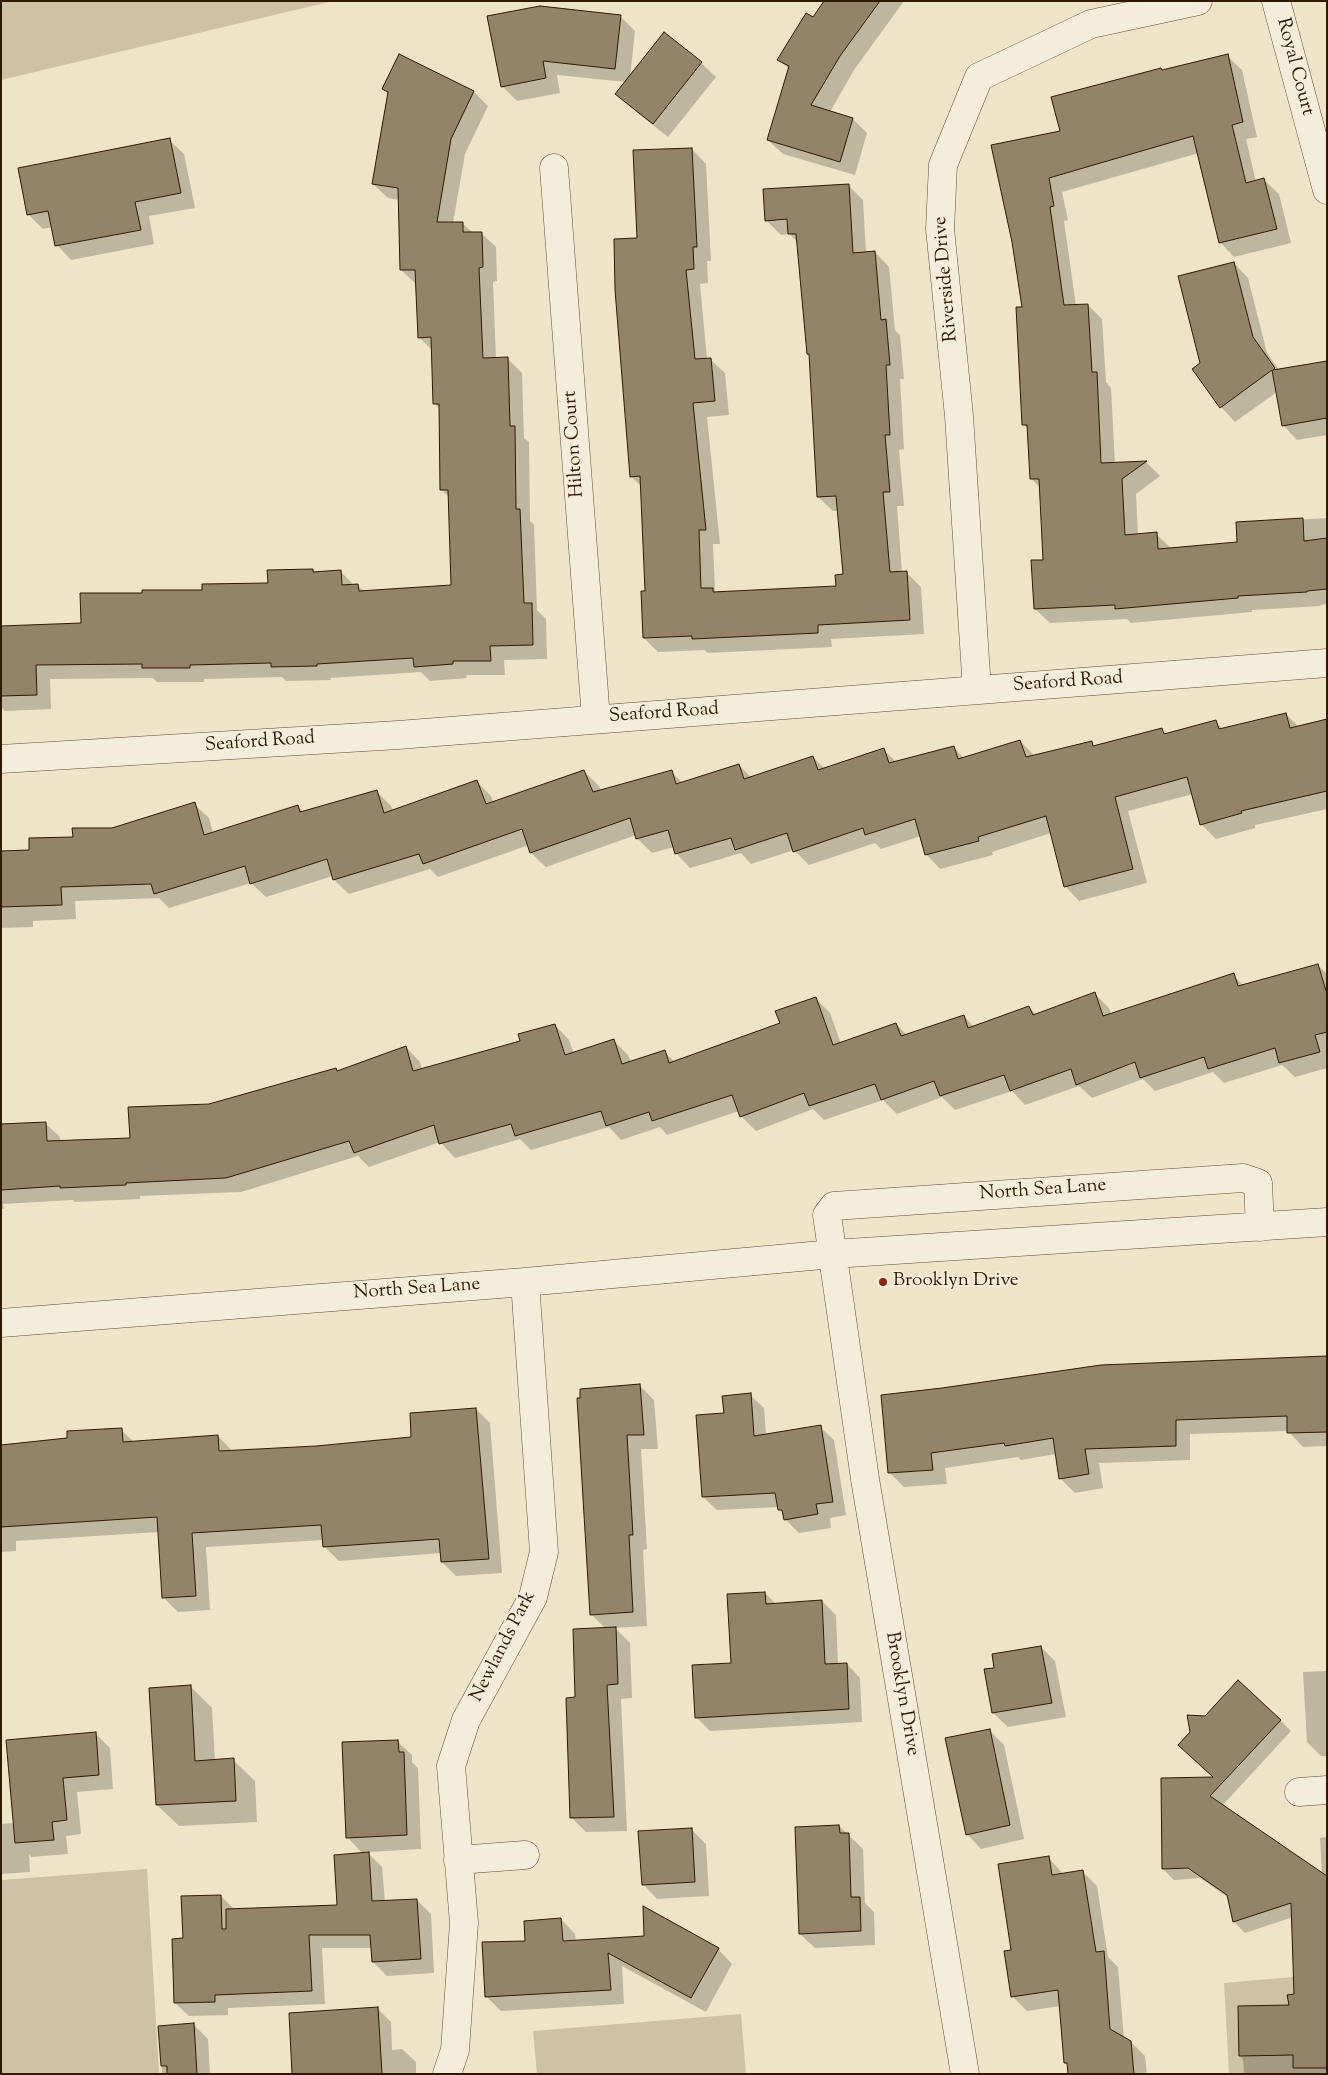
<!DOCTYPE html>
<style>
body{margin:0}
#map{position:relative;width:1328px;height:2075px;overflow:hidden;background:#efe4c8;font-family:"Sorts Mill Goudy",serif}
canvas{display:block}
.frame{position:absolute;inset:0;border:2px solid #301900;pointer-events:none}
</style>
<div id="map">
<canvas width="1328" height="2075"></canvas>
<div class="frame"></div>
</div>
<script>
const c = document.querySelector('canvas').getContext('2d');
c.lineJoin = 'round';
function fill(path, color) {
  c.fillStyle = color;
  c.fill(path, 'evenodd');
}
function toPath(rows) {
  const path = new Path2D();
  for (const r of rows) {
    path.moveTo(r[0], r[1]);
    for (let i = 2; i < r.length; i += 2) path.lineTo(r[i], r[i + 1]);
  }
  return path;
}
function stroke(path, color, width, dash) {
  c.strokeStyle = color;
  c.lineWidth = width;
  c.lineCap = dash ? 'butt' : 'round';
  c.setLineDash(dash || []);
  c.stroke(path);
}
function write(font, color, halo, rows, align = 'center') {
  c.font = font + ' "Sorts Mill Goudy",serif';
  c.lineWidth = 4;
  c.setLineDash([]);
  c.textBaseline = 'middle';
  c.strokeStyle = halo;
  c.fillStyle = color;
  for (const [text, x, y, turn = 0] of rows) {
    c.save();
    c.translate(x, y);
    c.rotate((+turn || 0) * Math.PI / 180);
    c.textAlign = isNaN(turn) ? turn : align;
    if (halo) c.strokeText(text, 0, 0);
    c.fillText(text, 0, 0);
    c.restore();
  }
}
const green = toPath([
 [1,1,333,1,1,80],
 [147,1869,159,2074,1,2074,1,1880],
 [1327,1974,1327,2074,1229,2074,1224,1983],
 [741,2014,746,2074,537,2074,533,2031]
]);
const shadow = toPath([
 [826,1,904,1,854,70,830,112,853,119,867,133,855,175,783,154,768,140,789,69,779,60],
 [539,8,620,16,635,31,630,77,701,63,716,77,668,137,631,108,617,94,626,82,557,75,560,93,517,101,502,86],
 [400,56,474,92,488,106,465,154,453,223,462,223,473,233,481,233,496,247,497,281,493,282,496,358,507,358,522,373,524,438,529,442,530,521,534,525,537,610,546,619,547,659,504,660,505,675,466,675,467,678,430,681,421,672,330,678,331,680,286,681,282,677,204,679,204,682,157,682,153,678,50,679,51,709,5,711,1,707,1,627,82,624,143,594,204,591,269,584,313,570,316,573,341,572,355,586,358,586,364,591,452,586,450,498,442,490,441,410,434,403,432,350,419,337,416,284,401,270,399,200,388,198,373,184,389,94,384,89],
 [1227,56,1242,70,1257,137,1246,139,1256,182,1264,180,1279,194,1291,243,1234,257,1220,242,1199,153,1062,192,1068,220,1064,221,1076,306,1088,305,1102,319,1106,382,1111,388,1115,464,1146,462,1160,476,1136,494,1138,535,1156,534,1171,548,1238,543,1237,523,1327,518,1327,604,1320,605,1321,606,1252,610,1252,612,1131,623,1127,619,1050,623,1035,609,1044,561,1040,488,1031,478,1028,429,1024,425,1023,308,1013,242,1061,132,1162,71],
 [169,140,184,154,195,208,149,216,154,244,71,260,57,245,53,227,43,229,28,214],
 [692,149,706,164,711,261,707,261,708,283,700,284,707,359,710,359,725,373,729,415,707,417,720,544,713,544,715,591,716,593,837,587,844,576,839,511,833,511,818,497,810,355,798,243,790,234,781,235,766,220,848,185,863,200,866,253,875,252,889,267,895,330,900,335,904,379,900,379,904,449,899,450,904,506,897,506,902,573,906,572,921,587,924,634,831,639,832,647,708,653,704,650,658,652,644,638,647,592,641,486,631,476,639,239],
 [1234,263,1248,278,1267,353,1279,370,1327,362,1327,435,1297,440,1283,425,1277,392,1235,422,1221,407,1201,364],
 [1286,714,1299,727,1327,720,1327,809,1255,825,1255,828,1216,839,1201,824,1193,794,1128,811,1147,883,1079,901,1065,886,1051,833,992,852,993,855,940,869,926,854,921,836,881,849,875,843,809,865,794,850,751,864,741,853,690,868,676,853,674,847,652,853,637,838,636,835,546,867,531,853,529,845,438,877,430,869,349,894,334,880,333,876,266,897,251,883,169,908,159,898,75,901,76,919,33,921,33,927,1,928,1,852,30,851,112,829,194,804,209,818,213,833,298,806,304,813,376,791,391,806,393,811,476,781,491,796,493,803,584,771,599,786,601,791,671,772,683,783,739,765,752,778,813,757,825,769,884,750,897,763,954,748,964,758,1020,741,1035,756,1091,743,1095,747,1162,730,1167,735,1216,722,1223,729],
 [1318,965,1327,974,1327,1068,1295,1077,1282,1065,1224,1083,1213,1072,1155,1091,1143,1079,1092,1098,1079,1086,1025,1105,1012,1091,955,1110,942,1097,897,1114,883,1100,824,1120,813,1109,756,1131,741,1116,739,1111,667,1135,660,1127,621,1140,609,1127,531,1150,520,1139,455,1158,440,1142,369,1167,358,1156,241,1192,140,1196,140,1199,75,1202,73,1200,3,1204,4,1209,1,1209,1,1126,45,1123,60,1137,60,1141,131,1139,209,1106,335,1069,338,1072,406,1047,420,1062,422,1069,521,1041,555,1025,569,1040,574,1054,614,1041,628,1055,631,1062,664,1052,675,1062,781,1024,815,998,830,1013,841,1044,896,1024,907,1035,964,1016,974,1027,1029,1008,1037,1015,1095,994,1109,1008,1111,1014,1233,975,1244,986],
 [1327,1358,1327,1446,1303,1447,1288,1431,1190,1434,1190,1460,1099,1463,1103,1488,1075,1493,1060,1478,1056,1454,1021,1460,1018,1457,945,1468,947,1484,904,1487,889,1472,882,1396],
 [640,1386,654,1400,658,1449,641,1449,647,1549,643,1550,647,1626,615,1628,630,1643,632,1698,621,1699,627,1831,586,1832,572,1818,576,1698,606,1629,591,1614,579,1400],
 [750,1395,764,1408,766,1435,820,1427,834,1440,846,1515,830,1518,831,1528,799,1533,785,1519,779,1507,717,1510,703,1497],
 [476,1409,490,1423,502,1573,456,1576,442,1562,441,1553,339,1561,324,1546,324,1540,206,1547,210,1610,178,1612,163,1597,159,1532,16,1541,16,1551,1,1552,1,1446,54,1442,121,1430,134,1442,218,1436,233,1452,316,1447,413,1438],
 [765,1593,776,1604,822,1601,836,1615,838,1665,847,1664,860,1678,862,1722,710,1731,696,1717,732,1664],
 [1041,1647,1055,1661,1066,1717,1008,1727,993,1713,985,1670,995,1669],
 [1327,1671,1327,1756,1321,1756,1307,1742,1303,1672],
 [190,1686,212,1708,215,1761,233,1760,255,1781,257,1822,179,1826,157,1805],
 [1280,1720,1291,1731,1222,1806,1322,1875,1320,1838,1327,1837,1327,2074,1244,2074,1243,2059,1240,2056,1290,2006,1295,1995,1293,1917,1245,1933,1234,1922,1229,1898,1200,1878,1174,1880,1163,1869,1162,1779,1215,1778],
 [989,1730,1004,1745,1024,1839,981,1849,967,1834],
 [95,1733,110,1748,113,1789,77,1792,81,1834,66,1836,68,1854,31,1857,29,1854,30,1872,1,1874,1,1824,13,1823,15,1825],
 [397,1741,412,1755,412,1762,418,1768,421,1849,367,1852,382,1867,385,1902,417,1900,431,1914,434,1973,387,1976,373,1962,372,1948,322,1948,325,2004,228,2008,228,2015,189,2016,175,2003,184,1939,221,1896,235,1910,338,1907,363,1854,347,1837],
 [839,1826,863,1849,865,1903,874,1912,875,1945,815,1948,800,1934],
 [691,1829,706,1844,709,1896,657,1899,643,1884],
 [1048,1857,1063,1874,1082,1871,1097,1886,1108,1957,1118,1967,1124,2038,1131,2042,1145,2056,1147,2074,1069,2074,1068,2065,1065,2063,1061,2006,1027,2011,1012,1996,1013,1951],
 [561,1919,575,1934,576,1941,718,1949,732,1964,706,2012,622,1966,624,2004,501,2011,486,1996],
 [377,2008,391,2022,392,2050,402,2049,416,2062,416,2074,293,2074],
 [193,2024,208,2039,210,2074,162,2074,160,2027]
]);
const building = toPath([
 [824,1,880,1,840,56,811,105,853,118,840,162,767,140,789,66,777,60,806,13,813,17,824,1],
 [540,6,621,15,615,69,543,61,546,78,501,87,487,16,540,6],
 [664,32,702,62,653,124,615,94,664,32],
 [399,54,474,91,451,139,437,222,463,222,463,232,482,232,483,267,479,268,483,358,508,357,510,426,515,426,516,509,520,509,524,603,532,603,533,645,490,646,491,661,453,661,453,664,414,667,413,658,317,664,317,666,271,667,271,663,190,665,190,668,142,668,142,664,36,665,37,695,1,696,1,626,81,623,80,593,142,593,142,590,202,590,202,584,268,583,267,570,313,569,313,572,341,570,342,585,358,584,359,591,451,585,448,490,440,490,439,404,433,404,431,337,418,338,415,270,400,270,398,188,372,184,388,92,382,89,399,54],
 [1228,54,1243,122,1232,125,1246,183,1264,178,1277,229,1219,243,1193,136,1049,178,1054,206,1050,207,1064,305,1088,304,1092,372,1097,372,1101,463,1147,461,1122,479,1125,535,1157,532,1158,549,1237,542,1236,522,1303,518,1304,541,1327,538,1327,589,1307,591,1307,592,1238,596,1238,598,1115,609,1115,605,1034,609,1031,560,1043,560,1039,479,1030,479,1027,425,1022,425,1016,307,1022,307,1012,242,991,145,1060,131,1051,97,1161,68,1162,70,1228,54],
 [170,138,181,193,135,202,141,230,55,246,48,211,27,215,18,168,170,138],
 [692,148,697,247,693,247,694,269,686,270,695,359,711,358,715,401,693,403,706,530,699,530,701,588,713,588,713,592,836,586,835,575,843,574,836,496,817,497,809,354,807,354,796,234,788,234,787,219,765,221,763,189,849,184,853,253,875,251,881,320,886,319,890,365,886,365,890,435,885,435,890,492,883,492,890,572,907,571,910,620,818,625,818,633,692,639,692,636,643,638,641,591,645,591,640,476,630,477,615,290,614,239,637,238,633,150,692,148],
 [1234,262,1253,337,1275,368,1273,370,1327,361,1327,418,1282,426,1272,370,1220,408,1192,369,1200,363,1178,276,1234,262],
 [1286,713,1290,728,1327,719,1327,791,1241,811,1242,813,1200,825,1187,777,1115,797,1133,869,1064,887,1046,816,978,837,979,841,925,855,915,819,865,835,863,828,793,852,787,833,735,850,731,838,675,854,668,830,636,839,630,818,530,853,522,829,423,864,419,854,333,880,327,859,250,884,245,866,154,894,151,884,61,887,62,905,1,907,1,851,29,850,29,838,73,837,72,828,112,828,195,802,204,835,298,805,300,812,377,790,384,813,477,780,486,804,584,770,593,792,672,770,676,784,739,764,744,779,813,756,818,770,884,748,889,763,954,746,958,759,1020,740,1026,757,1092,741,1093,746,1162,728,1164,734,1216,720,1219,729,1286,713],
 [1318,964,1327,994,1327,1032,1315,1035,1320,1052,1279,1063,1275,1048,1208,1069,1204,1057,1140,1078,1135,1062,1076,1085,1071,1069,1010,1091,1004,1075,940,1096,934,1081,881,1100,875,1084,809,1106,804,1093,740,1117,732,1095,652,1121,649,1112,606,1126,601,1111,515,1136,511,1124,439,1144,434,1125,354,1153,349,1141,226,1178,126,1183,126,1185,60,1188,60,1186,1,1190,1,1124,46,1122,47,1141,130,1138,128,1107,209,1104,336,1068,337,1071,406,1046,413,1071,520,1041,518,1034,555,1024,565,1055,614,1039,622,1064,665,1050,669,1063,780,1023,775,1011,816,997,833,1045,896,1023,901,1036,964,1015,968,1028,1029,1006,1033,1015,1095,992,1103,1016,1234,973,1238,986,1318,964],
 [1327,1356,1327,1432,1287,1433,1287,1416,1176,1420,1176,1446,1085,1449,1089,1474,1059,1479,1053,1438,1005,1446,1004,1443,931,1453,933,1470,888,1473,881,1395,942,1388,1101,1365,1327,1356],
 [640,1384,644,1435,627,1435,633,1535,629,1535,633,1612,590,1615,577,1398,580,1398,580,1389,640,1384],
 [751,1393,754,1436,821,1425,833,1502,816,1504,818,1514,784,1520,782,1510,778,1510,775,1493,702,1497,696,1415,724,1413,722,1396,751,1393],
 [476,1408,489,1559,441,1562,439,1539,323,1547,321,1525,192,1533,196,1596,162,1598,157,1517,1,1527,1,1445,67,1438,67,1431,122,1428,123,1442,218,1435,219,1451,316,1446,411,1437,410,1413,476,1408],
 [765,1592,766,1604,822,1600,825,1664,847,1663,849,1709,695,1718,692,1665,731,1663,727,1594,765,1592],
 [616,1627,618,1684,607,1685,614,1817,570,1818,566,1698,575,1697,573,1629,616,1627],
 [1041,1646,1052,1703,992,1713,984,1669,994,1668,992,1654,1041,1646],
 [1238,1680,1281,1720,1210,1796,1327,1876,1327,2068,1293,2068,1293,2055,1239,2056,1238,2006,1289,2005,1287,1995,1294,1994,1291,1903,1233,1922,1227,1895,1188,1868,1162,1869,1161,1778,1213,1777,1178,1745,1190,1732,1187,1715,1205,1716,1238,1680],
 [191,1685,195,1761,234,1758,236,1801,156,1805,149,1688,191,1685],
 [990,1729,1010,1825,966,1835,945,1738,990,1729],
 [96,1732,99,1775,63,1778,67,1820,52,1822,54,1840,15,1843,6,1740,96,1732],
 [398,1740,399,1752,404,1752,407,1835,346,1838,342,1742,398,1740],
 [839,1825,840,1833,849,1833,851,1897,860,1897,861,1931,799,1934,795,1827,839,1825],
 [692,1828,695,1882,642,1885,638,1831,692,1828],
 [369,1852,372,1901,417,1899,421,1959,372,1962,370,1935,309,1935,312,1991,215,1995,215,2002,174,2003,172,1939,183,1938,181,1896,221,1895,222,1929,226,1929,226,1909,337,1905,334,1855,369,1852],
 [1049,1856,1052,1875,1083,1870,1096,1952,1104,1951,1110,2029,1131,2041,1134,2074,1068,2074,1067,2063,1064,2063,1058,1990,1011,1997,1004,1951,1011,1950,998,1864,1049,1856],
 [643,1906,719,1948,691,1998,608,1953,611,1990,485,1997,482,1942,525,1941,524,1921,561,1918,563,1941,644,1936,643,1906],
 [378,2007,382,2074,292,2074,289,2013,378,2007],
 [194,2023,197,2074,167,2074,167,2066,161,2066,158,2026,194,2023]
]);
const minor = toPath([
 [1276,1,1327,190],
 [554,168,596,719],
 [977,690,959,416,940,229,943,165,979,77,1091,24,1198,1],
 [1,759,398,735,1327,663],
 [1,1323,525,1282,833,1254,1327,1222],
 [1299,1792,1327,1790],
 [458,1860,525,1855],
 [447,2074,455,2050,464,1923,451,1766,466,1720,533,1597,544,1552,525,1282],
 [965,2074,865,1479,827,1215,834,1206,1243,1178,1258,1183,1260,1227]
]);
const markers = [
 [883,1282,5,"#8f2418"]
];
const streetNames = [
 ["Royal Court",1294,67,75],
 ["Riverside Drive",947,279,-95],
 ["Hilton Court",575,444,-94],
 ["Seaford Road",1068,683,-4],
 ["Seaford Road",664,714,-4],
 ["Seaford Road",260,743,-4],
 ["North Sea Lane",1043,1191,-4],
 ["North Sea Lane",417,1290,-4],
 ["Newlands Park",504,1647,-63],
 ["Brooklyn Drive",901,1694,80]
];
const poiNames = [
 ["Brooklyn Drive",893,1282]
];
fill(green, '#cfc1a6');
fill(shadow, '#0003');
fill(building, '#938368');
stroke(building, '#301900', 1);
stroke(minor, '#604c32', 29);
stroke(minor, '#f5eddb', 28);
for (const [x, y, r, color] of markers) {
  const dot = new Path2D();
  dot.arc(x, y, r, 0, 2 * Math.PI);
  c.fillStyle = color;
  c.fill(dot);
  stroke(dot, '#f5eddb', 2);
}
write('19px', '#301900', '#f5eddb', streetNames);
write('19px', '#301900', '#f5eddb', poiNames, 'left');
</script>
